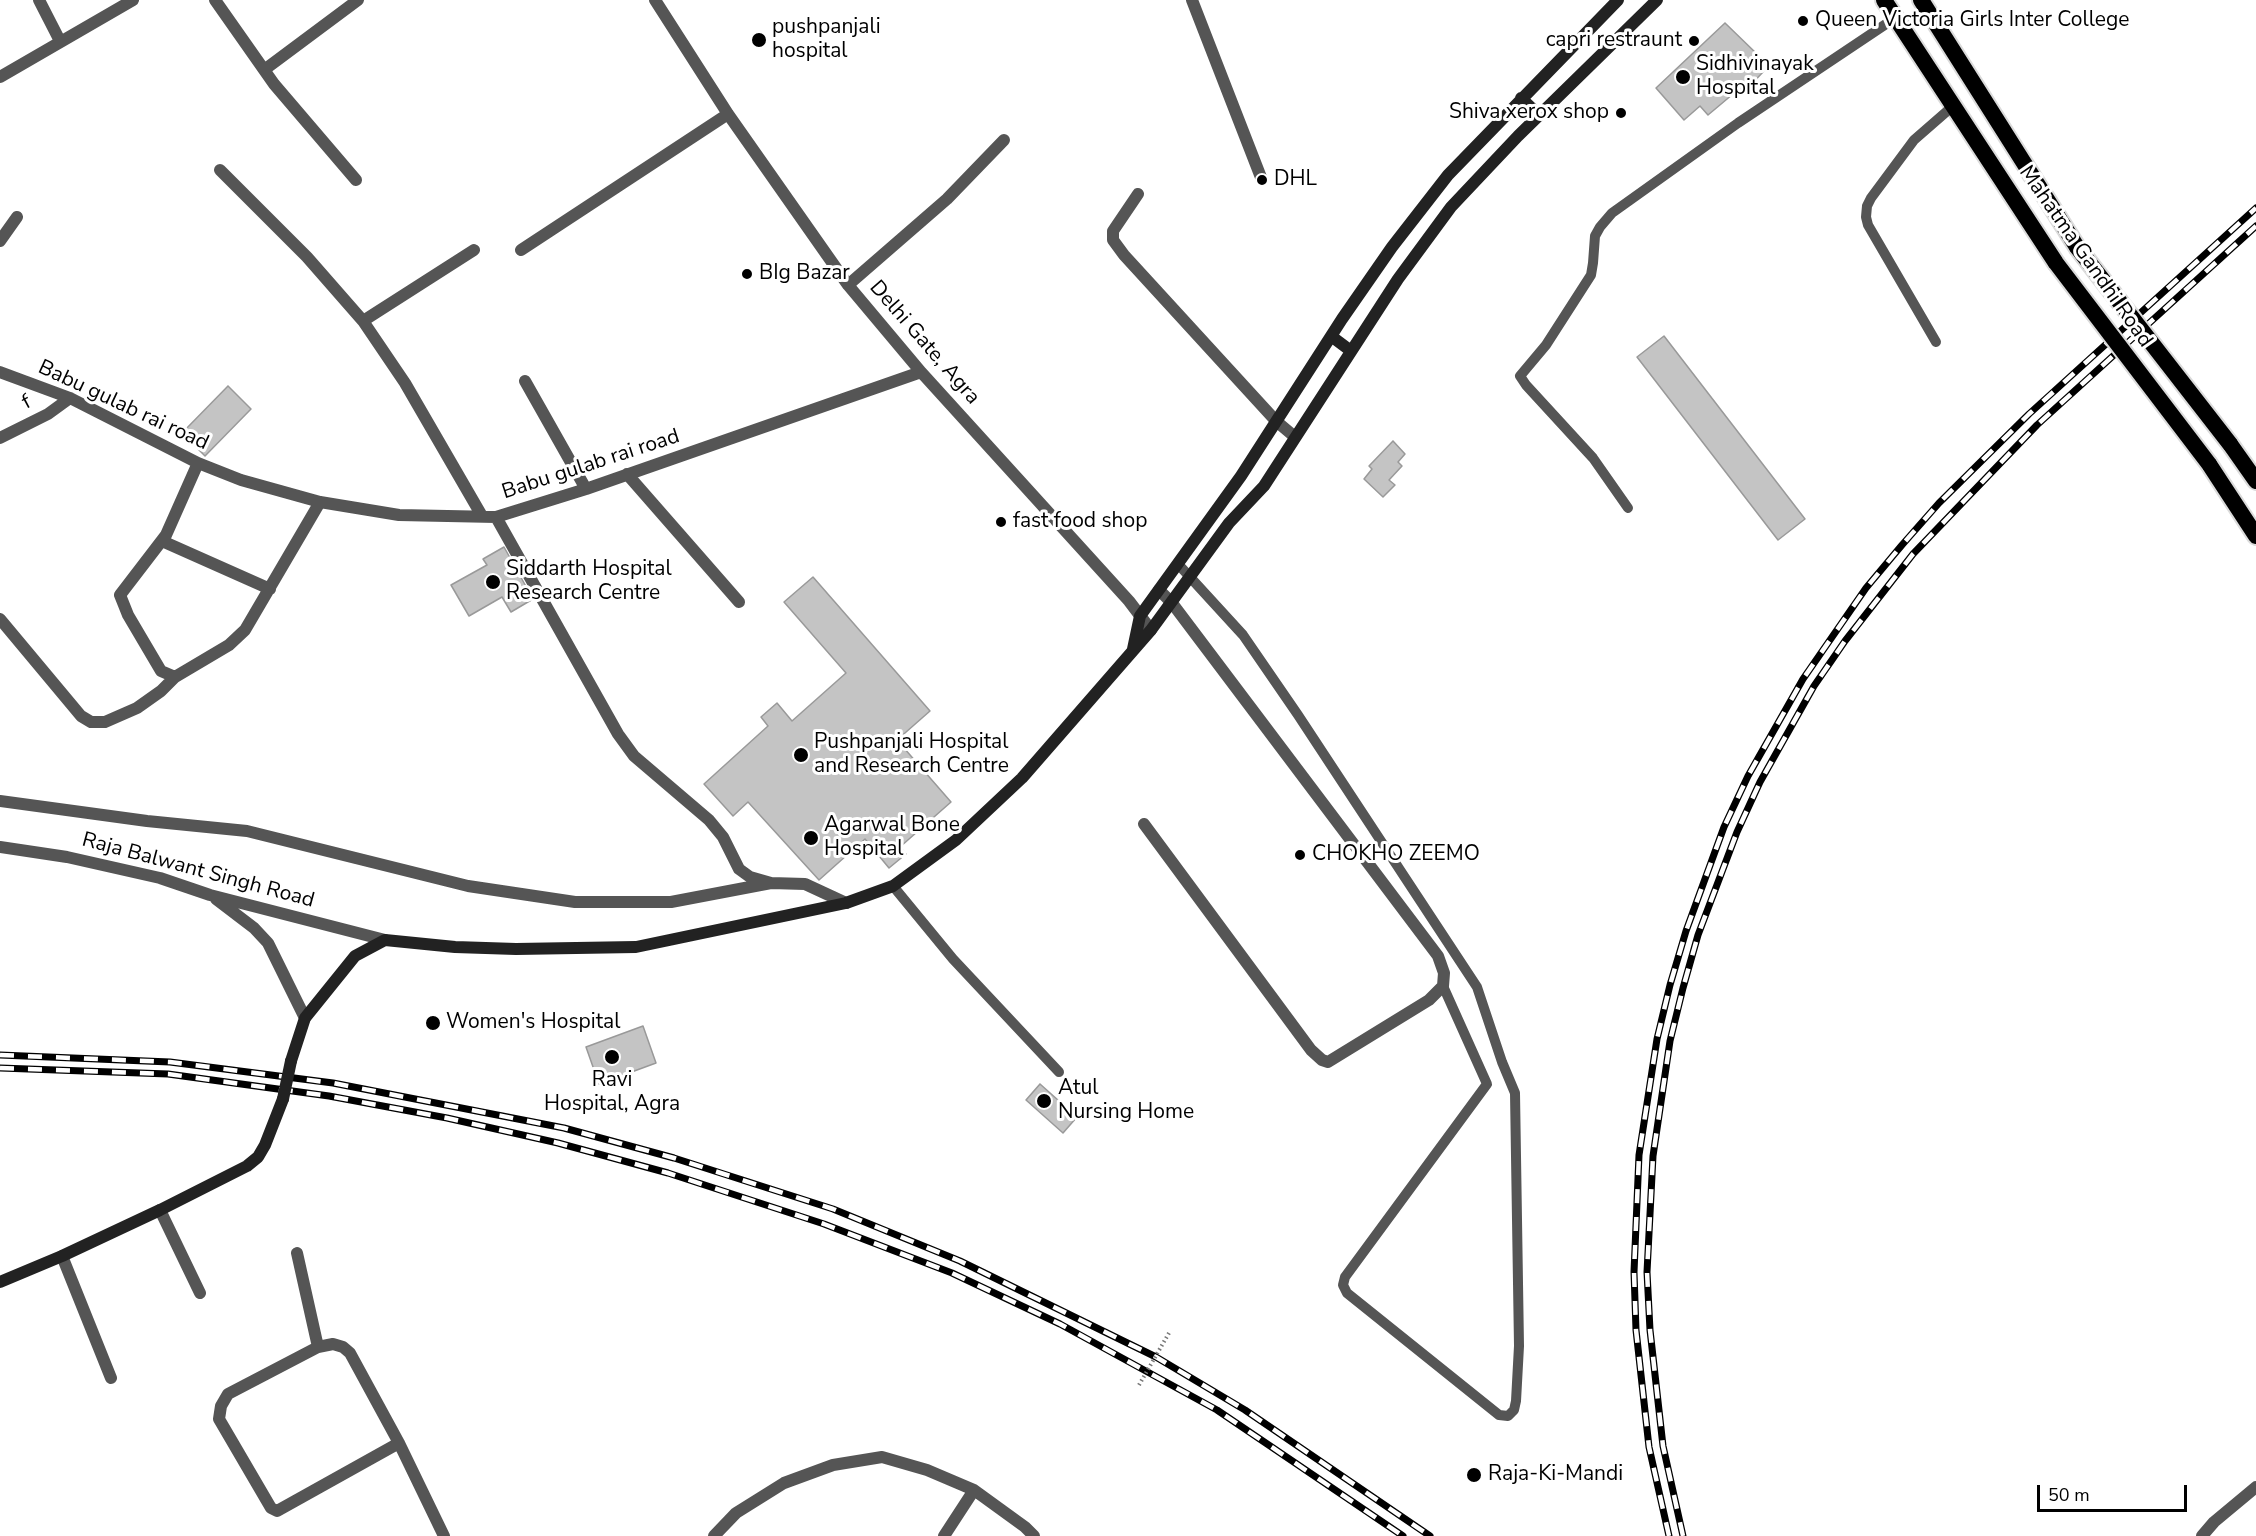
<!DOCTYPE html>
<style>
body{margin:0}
#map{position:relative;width:2256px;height:1536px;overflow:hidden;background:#fff;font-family:"Nunito Sans",sans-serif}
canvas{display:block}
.scale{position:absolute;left:2037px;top:1485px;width:150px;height:27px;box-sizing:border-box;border:3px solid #000;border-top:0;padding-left:8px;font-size:18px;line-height:21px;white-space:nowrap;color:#000;-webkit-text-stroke:4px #fff;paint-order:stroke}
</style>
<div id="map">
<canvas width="2256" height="1536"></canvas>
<div class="scale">50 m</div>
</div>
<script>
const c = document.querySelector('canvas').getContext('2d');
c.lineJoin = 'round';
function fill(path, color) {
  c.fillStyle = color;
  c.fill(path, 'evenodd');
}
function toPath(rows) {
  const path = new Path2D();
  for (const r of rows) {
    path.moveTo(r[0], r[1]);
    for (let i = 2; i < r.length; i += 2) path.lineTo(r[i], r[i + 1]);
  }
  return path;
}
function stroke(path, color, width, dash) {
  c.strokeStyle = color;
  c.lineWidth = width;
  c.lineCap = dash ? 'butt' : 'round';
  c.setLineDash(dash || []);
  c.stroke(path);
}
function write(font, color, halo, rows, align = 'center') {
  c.font = font + ' "Nunito Sans",sans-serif';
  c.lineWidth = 6;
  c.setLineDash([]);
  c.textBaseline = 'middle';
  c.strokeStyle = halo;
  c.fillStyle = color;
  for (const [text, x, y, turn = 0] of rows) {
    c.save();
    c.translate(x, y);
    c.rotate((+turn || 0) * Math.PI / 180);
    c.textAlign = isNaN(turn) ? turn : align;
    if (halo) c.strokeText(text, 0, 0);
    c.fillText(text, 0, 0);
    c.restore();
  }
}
const building = toPath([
 [1725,23,1758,55,1751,61,1764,71,1744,92,1739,89,1708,115,1700,106,1684,120,1656,88,1725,23],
 [1664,336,1805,519,1778,540,1637,357,1664,336],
 [228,386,251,409,205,456,182,433,228,386],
 [1393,441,1405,454,1398,462,1402,466,1389,480,1395,485,1383,497,1364,479,1372,469,1369,466,1393,441],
 [504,547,533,599,511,612,502,597,469,616,451,585,487,565,483,559,504,547],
 [813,577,930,711,897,740,951,802,900,847,906,854,889,868,865,839,819,880,748,802,733,816,704,784,768,726,761,717,777,703,792,721,846,673,784,602,813,577],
 [643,1026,656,1063,599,1084,586,1047,643,1026],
 [1040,1084,1077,1117,1063,1133,1026,1100,1040,1084]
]);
const service = toPath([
 [1936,342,1868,225,1866,217,1867,206,1871,198,1914,140,1953,106],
 [1628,508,1593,458,1526,385,1520,376,1546,345,1591,275,1593,263,1595,236,1600,227,1612,213,1738,123,1895,18],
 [1178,564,1243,635,1298,715,1477,987,1502,1062,1515,1093,1519,1346,1516,1401,1514,1410,1508,1416,1499,1415,1347,1293,1343,1285,1345,1277,1487,1084,1443,986],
 [893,886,953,959,1059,1072]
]);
const minor = toPath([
 [39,0,60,41],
 [215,0,274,84,356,180],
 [655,0,728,114,848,285,921,372,1129,601,1151,630],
 [1192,0,1262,180],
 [264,70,358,0],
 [0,77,133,0],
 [220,170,307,257,363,321,405,383,482,516],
 [1138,194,1113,231,1113,240,1124,255,1276,421,1295,437],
 [0,241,17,217],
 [521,250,728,114],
 [848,285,947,199,1004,140],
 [363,321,474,250],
 [0,372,70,398,198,463,241,480,320,502,399,515,496,517,586,489,921,372],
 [525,381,586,489],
 [0,438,48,414,70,398],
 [198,463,166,535,120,595,128,615,161,671,175,677,229,645,245,630,320,502],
 [627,474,739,602],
 [496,517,618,734,634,756,709,820,723,837,739,869,750,877,771,883,805,884,846,903],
 [162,541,270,589],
 [0,619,81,716,91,722,105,722,137,708,161,691,175,677],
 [0,801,147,821,247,831,468,886,575,902,671,902,771,883],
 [1144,824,1311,1050,1322,1060,1328,1062,1429,1000,1443,986,1444,973,1438,956,1172,603,1159,590],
 [160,1210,200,1293],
 [297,1253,318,1347],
 [62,1256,111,1378],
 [399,1443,277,1511,271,1508,219,1419,221,1406,228,1394,318,1347,333,1344,343,1347,350,1353,399,1443,444,1536],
 [714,1536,736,1513,784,1483,833,1465,882,1457,927,1470,974,1490,1025,1527,1034,1536],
 [944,1536,974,1490]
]);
const tertiary = toPath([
 [0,847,67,857,160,878,210,895,385,940],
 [216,899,254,928,268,943,305,1018],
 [2202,1536,2214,1522,2256,1487]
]);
const secondary = toPath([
 [1521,98,1539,115],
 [1331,336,1351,351],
 [1133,649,1140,616,1241,476,1342,319,1392,247,1448,175,1618,0],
 [291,1061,305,1018,355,956,385,940,455,947,516,949,636,947,846,903,893,886,956,840,1022,778,1151,630,1229,523,1264,486,1398,279,1451,207,1518,136,1657,0],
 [0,1282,62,1256,160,1210,247,1166,258,1157,265,1145,283,1099]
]);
const trunk = toPath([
 [1884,0,2056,263],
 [1921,0,2077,247],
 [2230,444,2256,481],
 [2209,464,2256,536]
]);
const rail = toPath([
 [0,1055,170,1062,333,1083,564,1128,674,1158,833,1209,960,1261,1156,1357,1245,1410,1430,1536],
 [0,1068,168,1074,329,1096,447,1118,558,1143,668,1173,824,1224,952,1273,1060,1324,1217,1410,1403,1536],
 [1669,1536,1649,1447,1636,1330,1634,1272,1639,1155,1657,1039,1670,985,1686,931,1724,827,1748,776,1803,679,1866,588,1902,545,1939,503,2029,414,2256,208],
 [1683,1536,1663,1446,1650,1330,1647,1272,1653,1156,1670,1041,1683,988,1698,935,1737,832,1760,782,1814,686,1845,641,1913,554,2037,425,2256,226]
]);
const pathBridge = toPath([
 [1139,1385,1169,1333]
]);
const secondaryBridge = toPath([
 [283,1099,291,1061]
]);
const trunkBridge = toPath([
 [2077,247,2230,444],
 [2056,263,2209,464]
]);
const markers = [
 [1803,21,6,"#000"],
 [759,40,8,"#000"],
 [1694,41,6,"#000"],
 [1683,77,8,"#000"],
 [1621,113,6,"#000"],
 [1262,180,6,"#000"],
 [747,274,6,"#000"],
 [1001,522,6,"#000"],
 [493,582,8,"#000"],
 [801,755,8,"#000"],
 [811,838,8,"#000"],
 [1300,855,6,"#000"],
 [433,1023,8,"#000"],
 [612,1057,8,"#000"],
 [1044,1101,8,"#000"],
 [1474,1475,8,"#000"]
];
const poiNames = [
 ["Queen Victoria Girls Inter College",1815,21],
 ["pushpanjali",772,28],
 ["hospital",772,52],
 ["capri restraunt",1682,41,"right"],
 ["Sidhivinayak",1696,65],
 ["Hospital",1696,89],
 ["Shiva xerox shop",1609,113,"right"],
 ["DHL",1274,180],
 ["BIg Bazar",759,274],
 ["fast food shop",1013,522],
 ["Siddarth Hospital",506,570],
 ["Research Centre",506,594],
 ["Pushpanjali Hospital",814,743],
 ["and Research Centre",814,767],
 ["Agarwal Bone",824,826],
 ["Hospital",824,850],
 ["CHOKHO ZEEMO",1312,855],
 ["Women's Hospital",446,1023],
 ["Ravi",612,1081,"center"],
 ["Hospital, Agra",612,1105,"center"],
 ["Atul",1058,1089],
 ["Nursing Home",1058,1113],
 ["Raja-Ki-Mandi",1488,1475]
];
const streetNames = [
 ["Mahatma Gandhi Road",2085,257,55],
 ["Delhi Gate, Agra",924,343,49],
 ["f",27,403,-28],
 ["Babu gulab rai road",123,406,25],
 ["Babu gulab rai road",591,465,-18],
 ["Raja Balwant Singh Road",198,871,15]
];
fill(building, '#c4c4c4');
stroke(building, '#999', 1.5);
stroke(trunk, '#dbdbdb', 20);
stroke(service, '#555', 10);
stroke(minor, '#555', 12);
stroke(tertiary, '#555', 12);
stroke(secondary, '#222', 12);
stroke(trunk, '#000', 16);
stroke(rail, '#000', 7);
stroke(rail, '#fff', 4.5, [14]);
stroke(trunkBridge, '#dbdbdb', 20, []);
stroke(pathBridge, '#777', 4, [1.5, 3]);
stroke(secondaryBridge, '#222', 12);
stroke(trunkBridge, '#000', 16);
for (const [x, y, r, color] of markers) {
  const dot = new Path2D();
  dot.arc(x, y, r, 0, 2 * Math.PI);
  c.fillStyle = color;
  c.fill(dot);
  stroke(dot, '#fff', 2);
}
write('21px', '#000', '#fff', poiNames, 'left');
write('21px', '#000', '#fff', streetNames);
</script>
